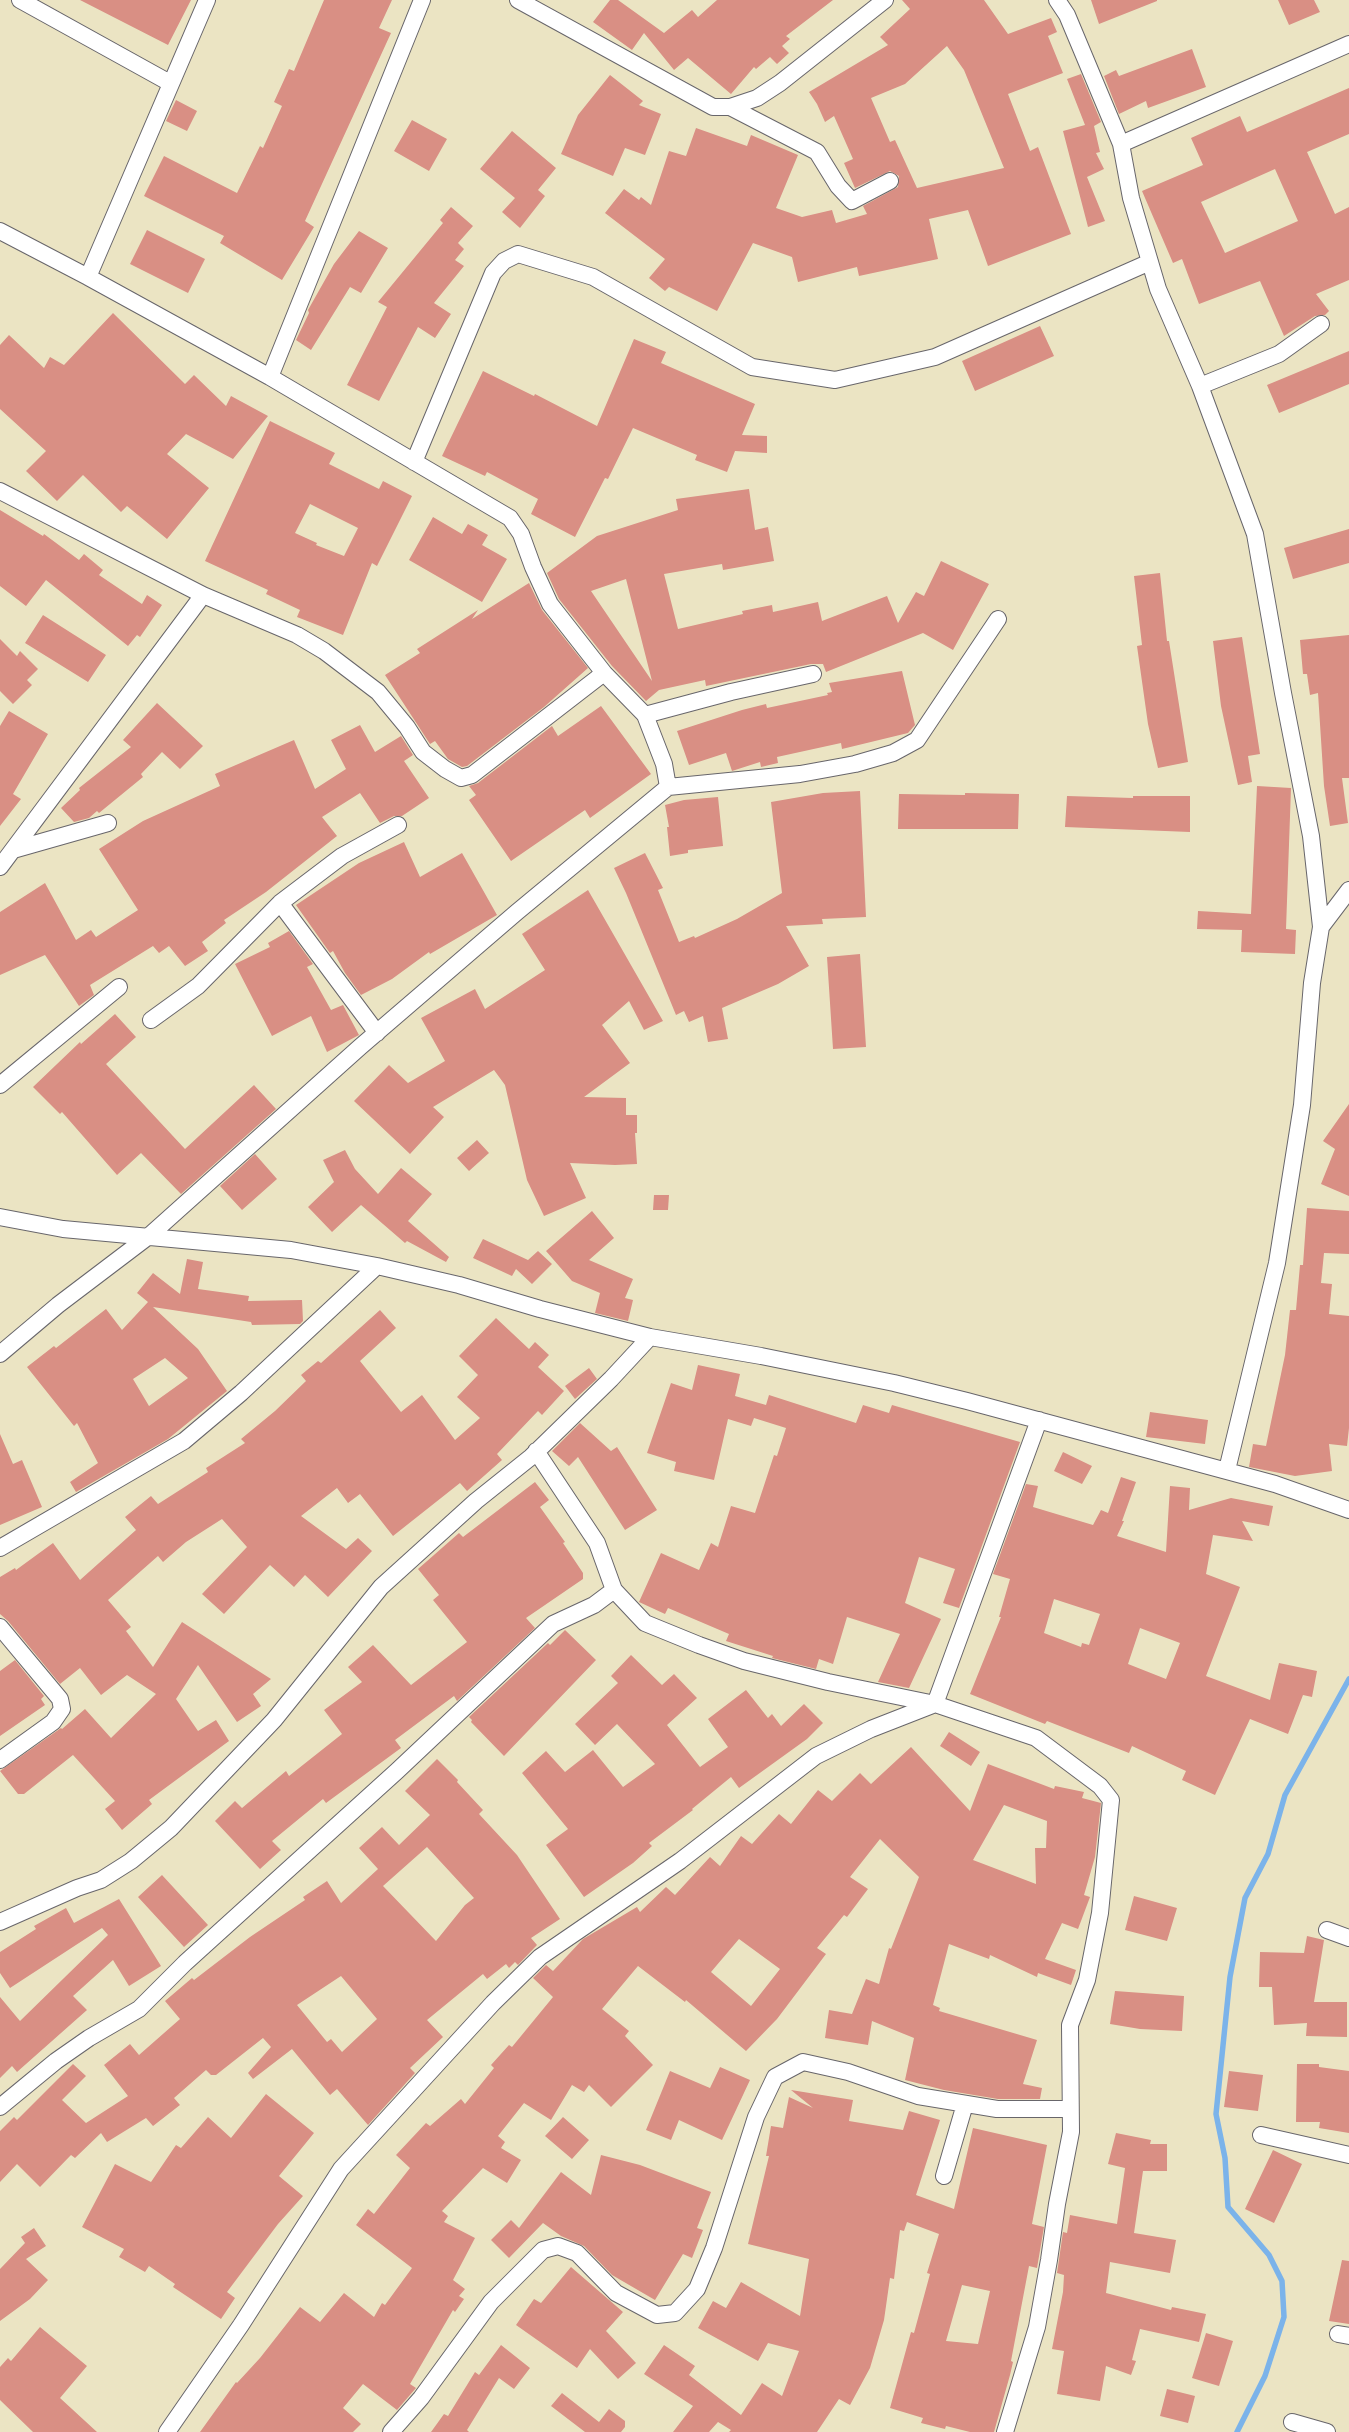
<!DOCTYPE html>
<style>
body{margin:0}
canvas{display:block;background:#ebe4c3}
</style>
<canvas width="1349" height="2432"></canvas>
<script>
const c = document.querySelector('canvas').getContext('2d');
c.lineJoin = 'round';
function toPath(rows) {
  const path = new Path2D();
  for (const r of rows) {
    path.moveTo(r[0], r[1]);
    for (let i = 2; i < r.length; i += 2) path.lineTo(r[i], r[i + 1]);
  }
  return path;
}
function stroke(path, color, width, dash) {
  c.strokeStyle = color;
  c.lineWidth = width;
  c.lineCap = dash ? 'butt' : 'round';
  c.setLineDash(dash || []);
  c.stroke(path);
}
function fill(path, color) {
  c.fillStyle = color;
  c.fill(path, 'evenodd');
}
const stream = toPath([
 [1237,2432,1265,2376,1284,2317,1282,2281,1269,2255,1228,2207,1225,2158,1216,2114,1230,1977,1245,1898,1268,1854,1285,1795,1349,1679]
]);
const building = toPath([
 [80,0,191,0,168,45],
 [324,0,392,0,379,28,391,33,305,221,314,227,282,280,220,243,224,236,144,196,164,156,237,193,260,146,263,148,282,106,274,102,289,69,294,71],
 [610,0,618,0,664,33,692,10,698,17,717,0,833,0,786,36,790,39,782,46,789,53,777,64,770,57,756,69,754,67,731,94,688,58,674,70,644,33,632,50,593,22],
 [902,0,984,0,1008,34,1051,18,1057,32,1048,36,1063,73,1008,94,1030,151,1038,147,1071,234,988,266,968,210,929,219,938,259,859,276,857,267,798,282,792,257,753,243,717,311,669,287,665,291,649,278,665,259,605,213,624,189,639,200,641,197,651,205,669,151,686,156,696,128,747,146,751,135,798,155,776,208,802,217,832,210,836,223,867,214,863,206,898,187,899,176,890,171,855,188,844,163,853,159,834,116,825,122,817,104,809,92,888,45,880,37,910,9],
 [947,46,964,70,1004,168,917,188,895,140,890,142,871,98,905,84],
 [1091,0,1157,0,1157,1,1099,24],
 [1278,0,1314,0,1320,12,1289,25],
 [1192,49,1206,87,1148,108,1146,101,1119,114,1104,76,1116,70,1119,76],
 [1081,74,1101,122,1094,126,1100,152,1096,153,1104,169,1087,177,1105,221,1088,227,1063,131,1085,125,1067,79],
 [610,75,643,101,639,105,661,114,645,155,625,148,613,176,561,154,578,115],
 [1349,88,1349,134,1307,152,1335,214,1349,207,1349,280,1316,294,1329,311,1325,315,1315,316,1284,336,1260,281,1199,304,1182,259,1173,263,1142,191,1203,165,1191,138,1240,116,1247,132],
 [1275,169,1298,221,1225,253,1201,202],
 [176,100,197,111,187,131,166,121],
 [412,120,447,139,429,171,394,151],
 [512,131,556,168,538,190,545,196,520,228,502,212,515,198,480,169],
 [451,207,473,226,458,243,464,249,455,260,464,266,434,303,451,314,435,338,418,327,379,401,347,385,387,307,378,302,443,223,440,220],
 [147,230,205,259,188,293,130,264],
 [359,231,388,248,361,293,350,287,311,350,296,340,309,313,308,310,334,264],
 [113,313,185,384,194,375,226,406,231,396,268,416,233,459,186,434,167,454,209,488,167,539,127,506,121,512,83,475,57,501,26,471,46,451,0,409,0,345,9,335,44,368,50,357,64,365],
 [1040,326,1054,356,975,391,962,361],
 [634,339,666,352,661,363,755,404,742,435,767,436,767,453,735,451,727,472,695,460,697,455,633,428,608,479,605,478,575,537,531,514,538,499,487,472,485,476,442,456,483,371,534,396,535,394,597,426],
 [1349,351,1349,384,1279,413,1267,385],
 [270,421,335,453,329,464,379,489,383,481,412,496,377,566,372,563,343,635,297,617,300,610,266,594,268,590,205,561],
 [310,504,358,528,344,556,316,545,317,543,295,533],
 [749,489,755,530,768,527,774,561,723,570,722,564,664,574,678,629,743,614,742,611,772,605,773,612,818,602,822,621,887,596,898,623,916,592,924,596,941,561,989,584,953,650,923,633,826,672,823,664,811,664,706,686,705,680,659,690,646,701,612,666,559,599,547,573,597,536,678,510,676,499],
 [626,579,652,681,591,591],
 [0,510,43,536,44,534,79,560,84,554,103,570,99,575,142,604,147,595,162,605,140,637,137,635,128,646,46,580,26,606,0,586],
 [433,517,462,534,468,524,488,535,482,545,507,559,482,602,409,560],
 [1349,529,1349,563,1293,579,1284,548],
 [1160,573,1167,641,1169,641,1188,762,1158,768,1148,724,1137,646,1142,645,1134,576],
 [529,583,542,610,588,668,544,707,467,766,462,767,448,759,435,741,430,744,385,675,420,653,417,649,453,626,478,610,472,619],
 [43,615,106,655,88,682,25,643],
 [1349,635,1349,778,1342,778,1348,823,1330,826,1324,786,1318,693,1310,695,1307,674,1303,674,1300,640],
 [1242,637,1260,754,1248,756,1252,782,1238,785,1221,706,1213,641],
 [0,639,17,656,20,651,38,669,27,680,32,685,13,704,0,691],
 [902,671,915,725,908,733,842,749,841,743,777,757,778,763,761,767,760,762,732,771,726,753,689,765,677,731,742,710,766,704,767,708,828,695,827,693,832,692,829,683],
 [157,703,203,746,180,769,162,752,141,774,143,777,99,813,97,811,89,818,74,822,61,808,80,790,79,788,131,747,123,740],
 [601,706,651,774,590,818,585,810,511,861,469,800,476,795,469,786,478,783,552,726,558,736],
 [9,711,48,734,13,794,21,799,0,826,0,726],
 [360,725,375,752,401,736,413,755,404,761,429,798,402,816,394,816,380,823,360,793,322,817,337,836,266,892,224,920,226,923,202,942,208,951,185,966,169,946,159,953,153,946,90,985,94,995,79,1006,45,955,0,975,0,912,45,883,76,940,91,930,96,937,138,910,99,849,143,821,220,786,215,774,294,740,315,789,346,769,331,740],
 [1257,786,1291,788,1286,929,1296,930,1295,954,1241,952,1242,930,1197,929,1198,911,1251,914],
 [860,791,866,917,822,919,823,924,786,926,809,966,778,984,722,1008,728,1039,708,1042,703,1016,689,1022,684,1011,676,1015,626,893,614,868,645,853,663,888,658,890,679,942,694,936,695,938,737,919,782,893,771,802,823,793],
 [965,793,1019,794,1018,829,898,829,899,794,965,795],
 [1067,796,1133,798,1133,796,1190,796,1190,832,1065,827],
 [718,797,723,846,688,850,688,853,670,856,667,827,669,827,665,805,684,800],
 [404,842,420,877,462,853,497,915,430,954,429,952,392,979,361,995,345,973,333,951,330,953,296,905,359,863],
 [588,890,663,1021,644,1030,629,1001,602,1025,630,1063,584,1097,626,1098,626,1115,637,1115,637,1133,635,1133,637,1164,615,1165,570,1163,586,1198,544,1216,527,1180,505,1085,494,1070,433,1107,444,1117,410,1154,354,1101,389,1065,408,1083,445,1061,421,1018,475,989,485,1009,545,970,522,934],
 [289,931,313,964,307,967,331,1010,343,1005,359,1035,327,1052,311,1016,272,1036,235,964,270,947,268,943],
 [860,954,866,1047,833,1049,827,957],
 [115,1014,136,1037,106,1064,185,1149,254,1085,276,1109,181,1194,141,1153,117,1175,62,1112,60,1114,33,1087,80,1042,81,1044],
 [1349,1104,1349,1196,1321,1184,1335,1149,1323,1141],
 [477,1140,489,1153,469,1171,457,1158],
 [345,1150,355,1169,378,1194,401,1168,432,1194,408,1221,449,1257,446,1262,407,1241,405,1243,361,1205,332,1232,308,1207,334,1182,323,1160],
 [255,1154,277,1179,242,1210,220,1186],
 [654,1195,669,1195,668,1210,653,1210],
 [1307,1208,1349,1211,1349,1254,1324,1253,1321,1283,1332,1284,1329,1314,1349,1316,1349,1428,1347,1446,1329,1444,1332,1471,1295,1476,1249,1467,1253,1444,1266,1446,1285,1355,1290,1310,1296,1310,1300,1265,1303,1265],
 [592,1211,614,1238,589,1260,633,1279,625,1298,633,1300,628,1321,595,1313,600,1293,572,1281,546,1251],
 [483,1239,528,1260,538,1251,552,1264,532,1284,516,1269,512,1276,473,1258],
 [187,1259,203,1262,198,1289,249,1296,248,1301,302,1300,303,1321,300,1324,252,1325,251,1322,153,1307,198,1349,227,1391,168,1439,76,1492,70,1482,98,1463,77,1423,74,1426,27,1367,54,1346,56,1348,106,1309,122,1330,148,1302,137,1293,153,1273,180,1294],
 [165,1358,188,1378,149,1406,133,1379],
 [380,1310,396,1328,360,1361,401,1412,422,1395,455,1440,480,1418,457,1397,478,1375,459,1356,496,1318,529,1349,535,1342,549,1355,538,1367,564,1391,542,1415,538,1411,497,1454,502,1460,467,1491,460,1483,393,1536,360,1494,348,1503,337,1488,301,1516,346,1549,358,1538,372,1551,328,1597,305,1575,294,1587,270,1565,224,1614,202,1594,247,1547,222,1519,186,1542,163,1562,158,1556,108,1600,131,1627,126,1631,153,1667,182,1622,271,1679,253,1694,261,1706,237,1722,198,1665,176,1699,198,1731,216,1720,229,1741,149,1800,152,1804,122,1830,105,1809,115,1801,73,1755,24,1794,18,1794,0,1771,61,1728,62,1729,85,1709,111,1738,156,1694,127,1675,101,1695,80,1668,60,1684,8,1621,0,1614,0,1577,15,1568,16,1570,53,1543,80,1580,136,1530,125,1517,151,1496,158,1504,208,1472,206,1468,245,1443,241,1439,275,1411,306,1381,301,1375,318,1361,321,1363],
 [698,1365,740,1374,735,1396,766,1405,769,1395,856,1423,863,1405,889,1413,892,1405,1020,1442,959,1608,943,1603,955,1569,919,1557,905,1603,941,1619,909,1688,878,1682,900,1634,847,1617,833,1664,819,1659,816,1669,772,1658,773,1656,726,1641,729,1634,668,1608,665,1614,639,1602,661,1553,699,1570,711,1543,718,1547,731,1506,755,1513,774,1455,777,1456,786,1428,754,1418,751,1426,728,1419,714,1480,674,1471,676,1462,647,1453,671,1383,692,1390],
 [589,1368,597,1379,575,1399,565,1386],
 [1150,1412,1208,1420,1205,1444,1146,1437],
 [580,1423,611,1451,617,1447,657,1510,625,1530,578,1457,569,1466,552,1451],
 [0,1434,13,1464,22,1460,42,1507,0,1525],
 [1063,1452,1092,1466,1082,1484,1054,1471],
 [1121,1477,1136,1482,1122,1521,1124,1521,1117,1536,1166,1552,1170,1486,1190,1488,1189,1510,1231,1498,1273,1506,1269,1526,1242,1521,1253,1541,1213,1535,1206,1574,1240,1587,1206,1676,1270,1700,1279,1663,1317,1671,1312,1697,1303,1695,1288,1734,1250,1719,1215,1795,1182,1780,1186,1771,1132,1746,1129,1753,1047,1721,1045,1724,970,1694,1001,1617,999,1617,1010,1579,993,1574,1026,1484,1038,1486,1033,1507,1093,1525,1101,1510,1108,1513],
 [1054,1599,1100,1614,1089,1645,1082,1643,1081,1647,1044,1633],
 [1140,1628,1180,1643,1166,1679,1128,1664],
 [535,1482,549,1500,540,1507,565,1542,563,1543,583,1573,583,1579,526,1618,535,1628,457,1701,454,1696,395,1740,401,1748,326,1803,323,1799,272,1841,281,1850,260,1869,215,1821,235,1801,242,1808,286,1771,289,1776,342,1734,324,1710,362,1682,348,1667,373,1645,411,1685,467,1642,433,1600,439,1595,418,1569,459,1533,463,1537],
 [565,1630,596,1660,504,1756,471,1722,472,1720,469,1717,548,1643,550,1645],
 [631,1655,662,1685,674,1674,697,1698,667,1725,700,1767,728,1747,708,1719,746,1690,768,1718,772,1714,781,1726,804,1704,823,1723,807,1739,739,1788,731,1777,692,1809,693,1810,649,1843,652,1846,633,1863,584,1897,546,1845,568,1829,522,1773,546,1751,565,1772,593,1750,623,1787,655,1764,617,1724,595,1745,575,1724,618,1683,611,1676],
 [15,1660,44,1696,41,1699,45,1705,0,1736,0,1671],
 [949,1732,980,1752,971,1766,940,1746],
 [911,1747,970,1811,988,1764,1054,1789,1055,1786,1084,1792,1082,1798,1101,1803,1095,1857,1084,1895,1090,1897,1078,1929,1062,1923,1045,1959,1076,1970,1071,1985,1038,1973,1037,1977,990,1955,989,1959,949,1944,933,2005,940,2008,939,2011,1037,2040,1023,2084,1042,2088,1040,2099,998,2099,944,2090,905,2080,914,2038,872,2021,868,2045,825,2038,829,2010,852,2014,866,1979,879,1984,889,1948,891,1949,919,1877,880,1839,850,1877,868,1889,847,1917,844,1915,817,1948,826,1954,777,2019,746,2051,686,2000,685,2002,638,1966,602,2009,629,2031,625,2036,653,2065,611,2107,589,2085,584,2092,572,2085,551,2120,524,2103,498,2136,505,2142,501,2148,521,2160,507,2183,483,2168,442,2211,448,2216,444,2222,475,2238,453,2280,465,2289,459,2296,464,2299,455,2312,453,2310,410,2384,416,2388,397,2410,363,2384,343,2408,361,2424,353,2432,200,2432,236,2382,237,2383,260,2358,300,2307,320,2322,344,2293,374,2317,382,2303,385,2305,412,2268,356,2225,368,2209,374,2214,410,2168,396,2155,426,2123,430,2126,461,2099,465,2104,494,2068,491,2065,509,2045,512,2047,553,1997,533,1978,546,1965,553,1971,583,1939,637,1907,640,1912,666,1887,675,1895,710,1857,720,1866,741,1836,752,1844,779,1814,791,1824,818,1790,832,1801,860,1773,871,1784],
 [1004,1805,1047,1821,1046,1848,1035,1848,1036,1884,973,1860],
 [739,1939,780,1969,751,2006,711,1972],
 [437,1759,458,1780,457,1782,483,1810,479,1814,517,1855,560,1919,531,1938,537,1945,518,1965,515,1962,509,1968,506,1964,487,1979,483,1974,427,2020,443,2037,410,2068,415,2073,368,2125,337,2089,330,2095,292,2049,253,2079,248,2073,271,2047,263,2038,216,2075,211,2075,206,2070,174,2098,180,2105,153,2126,146,2118,107,2142,101,2133,75,2158,71,2155,40,2187,17,2164,0,2182,0,2131,14,2117,17,2120,73,2064,86,2076,62,2100,86,2123,128,2096,104,2065,130,2044,139,2055,180,2019,165,2001,192,1978,194,1980,250,1937,305,1900,303,1897,327,1881,341,1903,378,1869,359,1848,382,1827,399,1845,430,1815,405,1791],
 [427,1847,474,1898,465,1905,436,1941,383,1886],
 [341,1976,377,2019,342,2052,331,2039,327,2042,297,2005],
 [162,1875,208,1925,184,1947,138,1897],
 [1134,1896,1177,1908,1167,1941,1125,1930],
 [119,1899,161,1966,129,1986,113,1960,73,1996,87,2010,17,2072,12,2066,0,2078,0,1997,20,2021,108,1935,102,1928,10,1988,0,1973,0,1952,36,1929,34,1926,66,1908,74,1923],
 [1307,1936,1324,1940,1314,2002,1347,2002,1347,2037,1306,2036,1307,2023,1274,2025,1272,1987,1259,1987,1260,1952,1304,1953],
 [1115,1991,1184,1996,1182,2031,1140,2029,1110,2024],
 [1297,2064,1319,2064,1319,2067,1349,2071,1349,2133,1319,2128,1320,2122,1296,2122],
 [720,2067,750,2080,722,2140,679,2120,671,2140,646,2130,670,2071,710,2088],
 [1229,2071,1263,2075,1258,2111,1224,2107],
 [791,2090,853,2100,849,2121,903,2130,909,2111,940,2120,916,2195,954,2209,973,2128,1047,2145,1032,2224,1044,2227,1037,2268,1029,2266,1011,2361,1013,2362,1010,2375,994,2432,970,2432,946,2426,945,2429,921,2423,923,2418,890,2408,911,2332,914,2333,930,2274,927,2273,939,2234,907,2222,904,2231,900,2230,894,2279,890,2278,884,2320,870,2368,850,2405,839,2399,817,2432,729,2432,731,2430,718,2422,709,2432,673,2432,693,2406,644,2374,664,2345,695,2366,689,2375,741,2415,762,2383,782,2396,799,2351,768,2343,758,2361,698,2328,713,2301,726,2308,741,2282,800,2316,809,2259,748,2244,769,2156,766,2156,771,2126,783,2128,789,2097,813,2108],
 [962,2285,990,2291,978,2344,946,2341],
 [266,2094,314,2133,279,2176,303,2196,278,2224,227,2292,235,2298,221,2319,173,2287,175,2284,149,2266,145,2272,119,2257,124,2249,82,2227,115,2164,151,2182,176,2145,181,2148,208,2117,231,2138],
 [563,2117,589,2140,572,2159,545,2136],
 [1116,2133,1151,2140,1150,2144,1167,2144,1167,2171,1143,2171,1134,2233,1176,2240,1170,2273,1110,2262,1106,2293,1171,2310,1172,2307,1206,2314,1199,2342,1140,2329,1132,2360,1136,2361,1131,2375,1106,2366,1100,2401,1057,2394,1064,2351,1052,2349,1063,2292,1064,2275,1057,2273,1063,2232,1067,2233,1070,2215,1117,2224,1125,2168,1108,2164],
 [1273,2150,1302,2164,1274,2223,1245,2209],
 [601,2155,640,2165,711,2192,697,2228,703,2230,692,2258,683,2254,655,2300,612,2275,584,2246,561,2236,543,2223,509,2258,491,2240,511,2220,519,2228,561,2172,591,2195],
 [34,2228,46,2246,26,2259,48,2280,30,2299,0,2321,0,2269,25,2243,21,2237],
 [1342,2260,1349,2261,1349,2324,1329,2321],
 [571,2267,623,2312,606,2331,636,2363,618,2379,590,2349,577,2368,516,2325,534,2299,541,2303],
 [40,2327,87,2366,60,2398,97,2432,33,2432,0,2400,0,2367,8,2358,11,2361],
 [1206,2333,1233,2341,1219,2386,1192,2378],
 [501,2345,530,2368,514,2389,499,2378,467,2430,469,2432,431,2432,444,2414,448,2416,475,2372,479,2375],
 [1167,2389,1195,2396,1188,2423,1160,2416],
 [562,2393,599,2422,609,2409,625,2421,625,2427,621,2432,585,2432,551,2406]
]);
const street = toPath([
 [20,0,170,83],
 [518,0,713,107,730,107,757,98,780,83,885,0],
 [1057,0,1067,15,1121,144,1131,198,1158,289,1200,386,1255,534,1283,693,1311,836,1321,927,1312,983,1302,1105,1277,1263,1227,1470],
 [730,107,817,152,838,186,852,201,890,181],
 [1121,144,1349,44],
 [0,231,88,277,207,0],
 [88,277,270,377,510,518,521,534,533,567,550,604,604,673,645,715,664,764,668,787],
 [270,377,422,0],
 [1200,386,1279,354,1321,324],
 [414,462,493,273,504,261,518,254,593,277,752,367,835,380,935,357,1150,262],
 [0,491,203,595,297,635,324,651,378,692,407,727,423,752,445,769,461,778,472,775,604,673],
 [645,715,731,692,813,674],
 [13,850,108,823],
 [0,867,203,595],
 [280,903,377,1033],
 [1321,927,1349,890],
 [151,1020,198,986,280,903,342,856,398,825],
 [0,1085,119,987],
 [0,1217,63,1229,291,1250,377,1266,459,1285,540,1309,650,1337,761,1356,894,1383,967,1401,1275,1484,1349,1510],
 [0,1354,58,1305,149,1236,360,1047,517,912,668,787,800,774,855,764,893,753,917,740,998,619],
 [536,1451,597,1543,614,1590,645,1623,699,1645,744,1661,828,1682,935,1704,1036,1738,1100,1786,1111,1800,1100,1913,1087,1980,1070,2025,1071,2132,1057,2204,1049,2260,1037,2327,1005,2432],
 [0,1548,184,1441,241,1393,377,1266],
 [0,1627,60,1699,62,1709,53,1722,0,1760],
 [0,1922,77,1888,101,1880,131,1861,171,1828,274,1720,381,1587,476,1501,531,1457,611,1379,650,1337],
 [1327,1930,1349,1938],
 [0,2107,56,2061,89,2038,139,2009,185,1963,397,1771,553,1624,594,1605,614,1590],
 [1261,2135,1349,2155],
 [944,2176,965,2104],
 [1338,2334,1349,2336],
 [1292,2422,1327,2432],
 [167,2432,241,2325,341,2169,493,2003,540,1957,680,1861,816,1756,871,1729,935,1704,1039,1420],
 [391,2432,421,2398,491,2302,543,2250,558,2246,577,2253,616,2293,657,2315,675,2313,697,2289,714,2248,756,2117,775,2077,803,2062,848,2072,918,2096,997,2109,1070,2109]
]);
stroke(stream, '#7bb3ea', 5.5);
fill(building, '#d98f84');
stroke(street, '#68666b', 18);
stroke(street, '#fff', 16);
</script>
